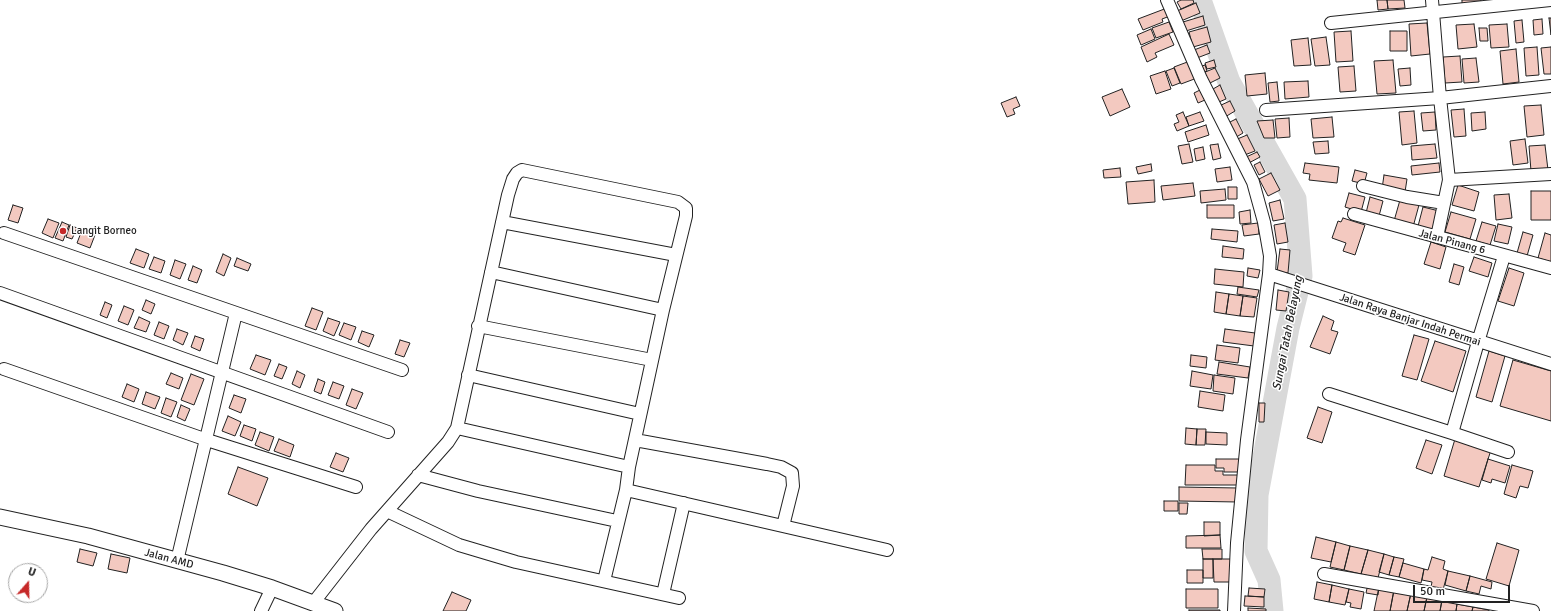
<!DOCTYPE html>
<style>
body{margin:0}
#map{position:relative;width:1551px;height:611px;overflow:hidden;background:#fff;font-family:Signika,sans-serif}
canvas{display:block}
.north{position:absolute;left:8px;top:563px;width:40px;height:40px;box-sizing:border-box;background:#fff;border:1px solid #a7a7a7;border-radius:50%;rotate:20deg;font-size:11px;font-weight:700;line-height:16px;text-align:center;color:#222}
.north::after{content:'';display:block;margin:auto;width:14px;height:18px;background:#c62828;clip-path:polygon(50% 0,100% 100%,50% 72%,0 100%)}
.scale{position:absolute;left:1413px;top:585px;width:97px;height:18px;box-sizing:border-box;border:2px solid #222;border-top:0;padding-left:5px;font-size:12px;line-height:14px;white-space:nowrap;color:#222;-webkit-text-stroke:3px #fff;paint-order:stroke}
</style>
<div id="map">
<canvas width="1551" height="611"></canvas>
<div class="north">U</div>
<div class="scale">50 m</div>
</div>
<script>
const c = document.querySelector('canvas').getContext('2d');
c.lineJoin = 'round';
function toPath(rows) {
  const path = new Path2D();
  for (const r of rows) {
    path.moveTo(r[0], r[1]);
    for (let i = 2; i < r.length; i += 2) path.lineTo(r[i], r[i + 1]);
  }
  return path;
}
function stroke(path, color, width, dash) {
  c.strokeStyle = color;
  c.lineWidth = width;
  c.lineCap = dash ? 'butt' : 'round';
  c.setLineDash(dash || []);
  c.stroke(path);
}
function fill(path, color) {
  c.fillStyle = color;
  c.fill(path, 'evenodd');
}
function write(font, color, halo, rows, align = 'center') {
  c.font = font + ' Signika,sans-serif';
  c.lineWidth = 3;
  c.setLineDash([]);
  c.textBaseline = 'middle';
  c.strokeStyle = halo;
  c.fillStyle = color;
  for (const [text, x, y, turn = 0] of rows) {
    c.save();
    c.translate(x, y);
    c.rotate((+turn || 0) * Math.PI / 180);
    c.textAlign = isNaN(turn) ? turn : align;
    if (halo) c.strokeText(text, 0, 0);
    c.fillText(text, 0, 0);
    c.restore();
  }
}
const river = toPath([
 [1200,0,1229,82,1295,199,1301,276,1288,328,1257,495,1256,551,1269,580,1272,611]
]);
const building = toPath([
 [1181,0,1193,0,1194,3,1181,9,1177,2,1181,0],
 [1377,0,1387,0,1388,9,1378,10,1377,0],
 [1387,0,1404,0,1405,8,1388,9,1387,0],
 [1462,0,1481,0,1481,2,1462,4,1462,0],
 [1196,3,1200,13,1181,21,1177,11,1196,3],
 [1167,8,1170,16,1162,19,1163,22,1143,30,1138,19,1167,8],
 [1203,16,1205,25,1186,31,1183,22,1203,16],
 [1549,18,1551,18,1551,35,1549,18],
 [1542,19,1543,34,1534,35,1533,20,1542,19],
 [1522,20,1524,42,1516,43,1514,21,1522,20],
 [1169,22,1173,32,1156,38,1152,28,1169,22],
 [1427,23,1430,54,1411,56,1409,24,1427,23],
 [1474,24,1477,47,1458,49,1456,25,1474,24],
 [1507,24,1509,47,1491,48,1489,25,1507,24],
 [1207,27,1211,42,1193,47,1189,32,1207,27],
 [1479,28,1487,28,1488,41,1480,41,1479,28],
 [1151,29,1155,39,1141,45,1137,35,1151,29],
 [1351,31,1353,61,1336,62,1334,32,1351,31],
 [1390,31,1407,31,1407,51,1390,51,1390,31],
 [1169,34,1174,45,1155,53,1157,57,1147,62,1141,47,1169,34],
 [1326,37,1330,65,1315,66,1311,39,1326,37],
 [1308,38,1311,65,1294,66,1291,40,1308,38],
 [1207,45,1210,53,1197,58,1194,50,1207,45],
 [1537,47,1539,75,1526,76,1524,48,1537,47],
 [1551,47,1551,74,1544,74,1541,48,1551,47],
 [1516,49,1519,82,1503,84,1500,51,1516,49],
 [1460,56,1462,82,1445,83,1443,57,1460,56],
 [1476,58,1479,82,1464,83,1462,59,1476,58],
 [1214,60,1216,67,1207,69,1205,63,1214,60],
 [1393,60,1396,93,1377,94,1374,61,1393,60],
 [1190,61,1197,78,1181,84,1174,67,1190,61],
 [1205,65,1207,71,1202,73,1199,67,1205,65],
 [1354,66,1356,91,1340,92,1338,67,1354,66],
 [1174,68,1180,83,1172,86,1166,71,1174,68],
 [1215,68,1220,78,1208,84,1203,73,1215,68],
 [1410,68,1411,85,1400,86,1398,69,1410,68],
 [1165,71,1171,89,1156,94,1150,76,1165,71],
 [1265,73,1267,94,1247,96,1245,75,1265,73],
 [1308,81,1309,97,1285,99,1284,82,1308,81],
 [1277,82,1279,101,1270,102,1268,83,1277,82],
 [1220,85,1226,99,1219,102,1213,89,1220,85],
 [1122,89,1130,107,1110,116,1102,97,1122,89],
 [1200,90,1205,100,1198,103,1194,93,1200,90],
 [1016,97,1020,106,1013,109,1015,114,1007,117,1001,103,1016,97],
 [1230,101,1235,111,1225,117,1219,106,1230,101],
 [1541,105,1544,135,1527,137,1524,106,1541,105],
 [1464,109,1466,136,1454,137,1451,110,1464,109],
 [1414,111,1417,143,1402,145,1399,112,1414,111],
 [1183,112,1189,126,1177,131,1174,124,1179,122,1176,115,1183,112],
 [1200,112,1204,121,1189,126,1186,117,1200,112],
 [1435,112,1436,130,1423,131,1421,113,1435,112],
 [1485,112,1486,129,1472,131,1471,113,1485,112],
 [1332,117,1334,137,1313,138,1311,119,1332,117],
 [1289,118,1290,137,1277,138,1275,119,1289,118],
 [1236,119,1243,133,1233,139,1226,124,1236,119],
 [1273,120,1275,138,1264,138,1257,121,1273,120],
 [1206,125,1209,135,1188,142,1185,132,1206,125],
 [1247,135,1255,151,1242,156,1235,140,1247,135],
 [1525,139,1528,163,1513,165,1510,141,1525,139],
 [1328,141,1329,153,1315,154,1313,142,1328,141],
 [1189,144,1193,162,1182,164,1178,146,1189,144],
 [1218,144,1221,158,1213,160,1210,145,1218,144],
 [1435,144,1437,158,1412,160,1411,146,1435,144],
 [1545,145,1548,170,1531,171,1529,146,1545,145],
 [1203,147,1205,159,1196,161,1194,149,1203,147],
 [1257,152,1260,157,1247,164,1244,158,1257,152],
 [1260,162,1265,172,1259,175,1254,165,1260,162],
 [1305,163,1339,167,1337,183,1309,180,1310,174,1303,173,1305,163],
 [1439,163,1440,172,1412,175,1411,166,1439,163],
 [1151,164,1152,171,1138,174,1136,167,1151,164],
 [1230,167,1232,180,1217,182,1215,169,1230,167],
 [1120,168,1121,177,1104,178,1103,170,1120,168],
 [1355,170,1367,173,1364,184,1352,181,1355,170],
 [1271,173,1280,190,1268,196,1259,179,1271,173],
 [1384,175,1407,179,1405,192,1382,189,1384,175],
 [1154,180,1155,202,1128,204,1126,182,1154,180],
 [1193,183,1195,196,1163,200,1161,186,1193,183],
 [1458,185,1479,192,1474,211,1452,205,1458,185],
 [1228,187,1237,187,1237,199,1228,199,1228,187],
 [1225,189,1226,200,1201,203,1200,191,1225,189],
 [1531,191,1551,191,1551,220,1531,220,1531,191],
 [1349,193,1365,197,1361,212,1345,207,1349,193],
 [1509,194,1512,218,1496,220,1494,195,1509,194],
 [1370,197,1383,201,1379,216,1366,213,1370,197],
 [1280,200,1284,219,1273,221,1269,203,1280,200],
 [1400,200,1419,205,1413,227,1394,221,1400,200],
 [13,205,23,208,18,223,8,220,13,205],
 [1207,205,1234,205,1234,218,1207,218,1207,205],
 [1423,207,1439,211,1432,235,1417,230,1423,207],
 [1250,210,1251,223,1240,224,1239,212,1250,210],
 [1451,212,1476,219,1470,239,1445,232,1451,212],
 [1343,218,1365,225,1355,255,1343,251,1346,243,1332,238,1338,221,1341,222,1343,218],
 [48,219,59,223,53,238,42,233,48,219],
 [62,222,69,225,63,241,55,238,62,222],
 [1482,222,1496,226,1490,245,1476,241,1482,222],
 [1258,223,1259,234,1244,236,1242,225,1258,223],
 [1285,223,1288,242,1277,244,1274,225,1285,223],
 [1498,224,1512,227,1508,244,1494,241,1498,224],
 [70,225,77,228,72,239,66,237,70,225],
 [1212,229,1238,231,1237,242,1211,239,1212,229],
 [82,230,95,235,90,248,77,243,82,230],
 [1523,232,1533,235,1527,256,1517,253,1523,232],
 [1545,233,1551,235,1551,262,1538,258,1545,233],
 [1431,242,1446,247,1440,269,1424,264,1431,242],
 [1223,246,1244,249,1243,259,1222,257,1223,246],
 [136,249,149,254,144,268,130,263,136,249],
 [1280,249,1290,250,1288,273,1277,272,1280,249],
 [223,254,231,258,224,276,216,272,223,254],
 [154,257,165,261,161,273,149,269,154,257],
 [1474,257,1492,263,1488,277,1469,271,1474,257],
 [237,258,251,264,248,271,234,266,237,258],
 [175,260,186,264,180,279,170,275,175,260],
 [1454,264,1464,267,1459,285,1449,282,1454,264],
 [193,266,202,270,197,283,188,280,193,266],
 [1248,268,1260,270,1258,278,1247,276,1248,268],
 [1509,268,1524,273,1514,306,1498,301,1509,268],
 [1215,269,1244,272,1243,287,1214,284,1215,269],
 [1238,287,1259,290,1257,297,1237,294,1238,287],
 [1278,290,1289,292,1286,311,1276,310,1278,290],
 [1216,292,1229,294,1226,314,1214,312,1216,292],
 [1229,294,1243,296,1240,316,1226,314,1229,294],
 [1243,296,1257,298,1254,317,1240,316,1243,296],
 [146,300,155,304,151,314,142,310,146,300],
 [105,302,112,305,107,318,100,315,105,302],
 [124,306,134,310,128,325,118,321,124,306],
 [312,308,323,312,316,330,305,326,312,308],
 [1323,316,1334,321,1331,330,1338,332,1330,354,1310,347,1323,316],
 [139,317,150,322,146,332,134,328,139,317],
 [328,318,340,322,334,336,323,331,328,318],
 [159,322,169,326,164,339,154,335,159,322],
 [344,323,356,327,351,340,339,335,344,323],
 [177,329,188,333,183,345,173,340,177,329],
 [1225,329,1255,333,1254,346,1223,342,1225,329],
 [362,331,374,335,369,347,358,342,362,331],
 [1414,335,1429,339,1417,380,1402,376,1414,335],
 [195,336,204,339,200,351,191,347,195,336],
 [400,340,410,343,404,357,395,354,400,340],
 [1435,341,1466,351,1453,392,1421,381,1435,341],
 [1217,345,1240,348,1238,363,1215,360,1217,345],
 [1489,351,1505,356,1492,402,1476,397,1489,351],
 [256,355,271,360,265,375,250,369,256,355],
 [1191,355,1207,357,1206,368,1190,366,1191,355],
 [1513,360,1551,371,1551,421,1500,406,1513,360],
 [1219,362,1250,367,1248,378,1217,374,1219,362],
 [279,364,287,367,282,379,274,376,279,364],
 [297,371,305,375,300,388,292,384,297,371],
 [1192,371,1213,375,1211,389,1190,386,1192,371],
 [171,373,183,378,179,389,166,384,171,373],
 [191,374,204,379,194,405,181,400,191,374],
 [1214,375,1235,378,1233,394,1213,391,1214,375],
 [318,379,325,382,321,394,314,391,318,379],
 [333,382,344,386,339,399,328,395,333,382],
 [127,384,139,389,134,402,122,397,127,384],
 [352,389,363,393,356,409,346,405,352,389],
 [1200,391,1225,395,1223,411,1198,407,1200,391],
 [146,392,160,397,155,409,142,404,146,392],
 [234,395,246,399,241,413,229,408,234,395],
 [166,398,177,402,171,417,161,413,166,398],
 [1259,403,1265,403,1264,422,1259,422,1259,403],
 [181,405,190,409,185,421,177,417,181,405],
 [1318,407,1332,412,1322,443,1307,438,1318,407],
 [228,416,241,422,235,436,222,431,228,416],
 [244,425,256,429,252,441,240,436,244,425],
 [1186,428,1197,429,1196,445,1185,444,1186,428],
 [1197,429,1206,429,1205,445,1196,445,1197,429],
 [260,432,274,437,269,451,255,445,260,432],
 [1206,432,1227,433,1227,445,1206,444,1206,432],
 [279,439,294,445,290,457,274,451,279,439],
 [1455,439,1491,450,1479,487,1444,476,1455,439],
 [1426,440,1442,445,1432,474,1416,468,1426,440],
 [336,453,349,458,343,472,330,467,336,453],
 [1216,459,1239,459,1239,472,1224,472,1224,468,1216,468,1216,459],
 [1488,459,1510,466,1505,483,1492,479,1491,483,1482,480,1488,459],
 [1186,465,1215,465,1215,471,1223,471,1223,475,1240,475,1240,485,1185,485,1186,465],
 [1512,465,1533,471,1528,488,1520,486,1516,498,1504,494,1512,465],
 [238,467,268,478,257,506,228,494,238,467],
 [1179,487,1238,488,1238,502,1179,501,1179,487],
 [1164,501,1178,501,1178,511,1164,511,1164,501],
 [1179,503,1188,503,1187,514,1179,514,1179,503],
 [1204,522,1220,522,1220,535,1204,536,1204,522],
 [1220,535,1221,548,1186,548,1186,536,1220,535],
 [1316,537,1336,542,1331,562,1311,558,1316,537],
 [1336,542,1350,546,1344,570,1330,567,1336,542],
 [1497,543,1519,550,1509,586,1486,579,1497,543],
 [1350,546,1368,550,1361,574,1344,570,1350,546],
 [80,549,97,553,93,566,77,562,80,549],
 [1202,549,1222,549,1222,559,1203,559,1202,549],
 [1368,550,1384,554,1378,578,1361,574,1368,550],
 [111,554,130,558,127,573,108,569,111,554],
 [1384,554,1394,557,1389,575,1379,572,1384,554],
 [1394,557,1404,559,1399,577,1389,575,1394,557],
 [1432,557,1445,561,1443,569,1448,571,1443,590,1431,587,1432,582,1422,580,1424,569,1428,570,1432,557],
 [1203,559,1213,559,1213,578,1203,578,1203,559],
 [1213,559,1234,559,1234,582,1214,582,1213,559],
 [1403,563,1424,569,1421,583,1399,577,1403,563],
 [1187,570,1203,570,1203,583,1187,583,1187,570],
 [1448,571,1470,576,1466,591,1445,585,1448,571],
 [1470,576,1492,582,1491,589,1481,586,1479,594,1466,591,1470,576],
 [1317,582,1332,585,1329,602,1314,599,1317,582],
 [1368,584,1379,587,1378,595,1366,593,1368,584],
 [1332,585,1349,589,1345,605,1329,602,1332,585],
 [1379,587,1394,590,1390,611,1374,611,1379,587],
 [1249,588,1265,589,1264,597,1248,596,1249,588],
 [1186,589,1218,589,1218,608,1186,608,1186,589],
 [1349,589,1364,592,1361,609,1350,607,1351,603,1346,602,1349,589],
 [1394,590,1411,593,1407,611,1390,611,1394,590],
 [452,592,471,600,466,611,443,611,452,592],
 [1411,593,1427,597,1424,611,1407,611,1411,593],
 [1245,596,1264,597,1264,607,1244,606,1245,596],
 [1427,597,1442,600,1440,611,1424,611,1427,597],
 [1442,600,1457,604,1456,611,1440,611,1442,600],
 [1457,604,1473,607,1472,611,1456,611,1457,604],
 [1473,607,1489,610,1489,611,1472,611,1473,607],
 [1248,608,1266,609,1266,611,1248,611,1248,608],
 [1189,610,1220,610,1220,611,1189,611,1189,610]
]);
const minor = toPath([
 [1167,0,1201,79,1253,182,1264,222,1270,256,1269,274,1247,440,1237,543,1234,611],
 [1432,0,1440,98,1449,180,1437,237],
 [1331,23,1551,0],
 [1266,110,1440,98,1551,86],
 [1449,180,1551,174],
 [1363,186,1407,197,1444,203],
 [1354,214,1551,268],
 [502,222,676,255],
 [4,233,402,370],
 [491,272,663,310],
 [1269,274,1551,364],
 [0,293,388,432],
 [478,326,652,360],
 [4,369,207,440,356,487],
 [468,375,640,414],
 [1329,394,1452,433,1508,452],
 [457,428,629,467],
 [1452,433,1478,342,1504,256],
 [635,440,767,464,781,467,792,473,793,486,783,526],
 [418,475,478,491,617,521],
 [626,490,887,550],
 [387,511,459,545,516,562,679,598],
 [177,561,236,313],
 [1324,574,1533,611],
 [663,594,684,503],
 [314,602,371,529,448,442,457,428,508,195,513,179,517,173,522,170,678,202,686,208,686,216,663,310,629,467,626,490,604,581],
 [261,611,272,588]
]);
const tertiary = toPath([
 [0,517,88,536,223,573,272,588,335,611]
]);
const markers = [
 [63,231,4,"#c62828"]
];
const poiNames = [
 ["Langit Borneo",71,231]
];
const streetNames = [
 ["Jalan Pinang 6",1452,242,15],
 ["Jalan Raya Banjar Indah Permai",1410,320,18],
 ["Jalan AMD",169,559,15]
];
const waterNames = [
 ["Sungai Tatah Belayung",1288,333,-79]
];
stroke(river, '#d9d9d9', 23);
fill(building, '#f3c9c0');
stroke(building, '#222', 1);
stroke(minor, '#222', 14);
stroke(tertiary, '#222', 17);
stroke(minor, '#fff', 12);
stroke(tertiary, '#fff', 15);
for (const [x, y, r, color] of markers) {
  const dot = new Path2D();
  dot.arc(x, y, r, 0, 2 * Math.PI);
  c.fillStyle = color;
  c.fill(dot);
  stroke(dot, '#fff', 1.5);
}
write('11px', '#222', '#fff', poiNames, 'left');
write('11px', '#222', '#fff', streetNames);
write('italic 12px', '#222', '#fff', waterNames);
</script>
